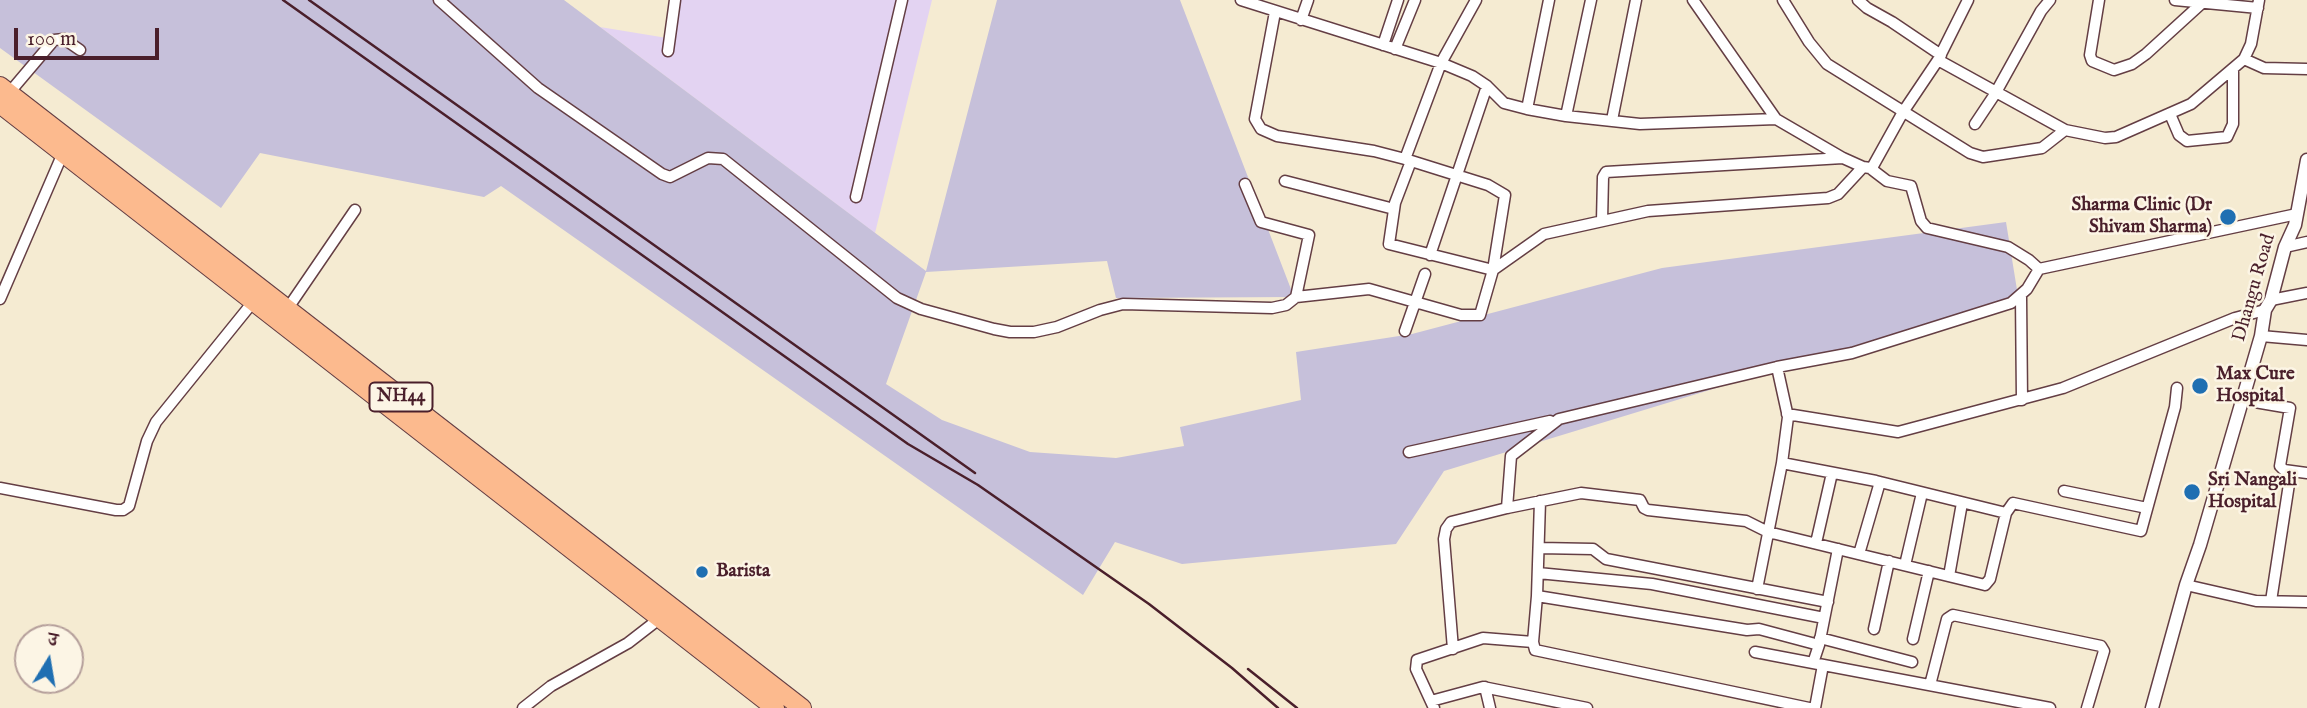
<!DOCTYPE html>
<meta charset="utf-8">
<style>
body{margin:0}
#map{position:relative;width:2307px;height:708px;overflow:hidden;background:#f5ebd2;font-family:"IM FELL English","Noto Serif Devanagari",serif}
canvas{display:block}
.north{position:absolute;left:14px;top:624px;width:70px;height:70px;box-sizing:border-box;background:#fcf5e5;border:2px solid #b59f9b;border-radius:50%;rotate:11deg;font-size:19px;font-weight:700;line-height:28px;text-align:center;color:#4a1f2b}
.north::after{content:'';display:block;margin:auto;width:24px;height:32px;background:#1f6fb2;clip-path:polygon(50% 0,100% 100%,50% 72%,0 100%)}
.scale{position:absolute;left:14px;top:28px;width:145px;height:32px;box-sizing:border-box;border:4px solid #4a1f2b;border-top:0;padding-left:9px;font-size:21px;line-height:24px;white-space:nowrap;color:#4a1f2b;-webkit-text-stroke:5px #fcf5e5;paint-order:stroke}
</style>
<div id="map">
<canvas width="2307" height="708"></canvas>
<div class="north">उ</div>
<div class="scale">100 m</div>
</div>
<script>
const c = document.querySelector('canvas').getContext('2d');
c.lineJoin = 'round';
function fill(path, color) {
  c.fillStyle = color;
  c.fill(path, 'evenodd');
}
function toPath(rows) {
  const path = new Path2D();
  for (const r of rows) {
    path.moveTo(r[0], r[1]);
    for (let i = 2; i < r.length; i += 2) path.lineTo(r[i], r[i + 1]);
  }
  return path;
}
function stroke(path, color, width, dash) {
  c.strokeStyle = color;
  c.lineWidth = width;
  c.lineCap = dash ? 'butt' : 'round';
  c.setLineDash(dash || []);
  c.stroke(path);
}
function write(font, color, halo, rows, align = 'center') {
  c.font = font + ' "IM FELL English",serif';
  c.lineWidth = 5;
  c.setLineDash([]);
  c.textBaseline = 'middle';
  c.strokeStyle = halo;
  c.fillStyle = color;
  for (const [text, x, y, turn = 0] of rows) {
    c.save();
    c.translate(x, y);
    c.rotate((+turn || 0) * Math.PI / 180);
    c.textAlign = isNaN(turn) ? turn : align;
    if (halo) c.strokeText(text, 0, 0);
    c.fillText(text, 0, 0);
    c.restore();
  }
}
const built = toPath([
 [671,0,932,0,875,233,600,27,667,38]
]);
const industrial = toPath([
 [0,0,564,0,926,271,997,0,1180,0,1294,297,1116,298,1107,261,926,272,886,384,942,420,1030,452,1116,458,1184,446,1180,427,1301,400,1296,352,1412,334,1662,268,2006,222,2018,296,1444,471,1396,544,1182,564,1115,542,1083,595,501,186,484,197,260,153,221,208,0,48]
]);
const minor = toPath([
 [439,0,538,88,662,174,670,177,708,158,723,159,897,298,921,309,994,329,1010,332,1034,332,1057,327,1100,310,1123,304,1272,308,1286,305,1296,297,1309,235,1261,222,1245,184],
 [1241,0,1441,63,1472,76,1487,86,1504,103,1527,109,1566,116,1640,124,1776,119],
 [1693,0,1776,119,1843,158,1863,167,1870,168,1873,166,1903,112,1938,60,1968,0],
 [1783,0,1809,42,1827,64,1970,153,1983,157,2042,148,2065,130],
 [1858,0,1867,8,1892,22,1941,55],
 [2099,0,2090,55,2092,61,2114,70,2132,64,2146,54,2202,3],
 [2175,0,2258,8],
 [1275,12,1255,119,1261,129,1277,136,1374,151,1405,159,1488,185,1505,195,1493,270,1480,315,1461,315,1369,289,1296,297],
 [1301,20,1308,0],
 [1383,45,1398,0],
 [1395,49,1415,0],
 [668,51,675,0],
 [2244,59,2264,68,2307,69],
 [1938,60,2065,130,2105,138,2116,137,2191,104,2244,59,2251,44,2259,0],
 [9,93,54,40,64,39,80,50],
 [1527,109,1549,0],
 [2170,114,2179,135,2187,141,2227,137,2233,124,2233,69],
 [1566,116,1591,0],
 [1612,120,1636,0],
 [1975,124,1995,94,2041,11,2050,0],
 [1405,159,1441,63,1476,0],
 [1411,161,1395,203,1389,244,1493,270,1544,234,1648,211,1828,198,1838,194,1863,167],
 [1870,168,1887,181,1911,186,1921,221,1927,228,2008,247,2029,260,2039,269],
 [1285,181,1394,209],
 [856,197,902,0],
 [1602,221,1603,177,1606,172,1843,158],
 [2285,247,2307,242],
 [1430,255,1487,86],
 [2021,297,2022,400],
 [0,299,63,153],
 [2271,300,2307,293],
 [288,308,355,210],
 [1405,331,1425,274],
 [2261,336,2307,340],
 [1777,367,1788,417,1782,463],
 [2243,400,2290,408,2280,466,2284,470,2307,473],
 [1787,414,1898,432,2063,388,2235,318,2265,310],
 [1409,452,1550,421],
 [0,488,116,510,123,510,129,506,147,441,156,422,253,302],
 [2064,491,2147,508],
 [1540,501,1537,596,1533,642,1535,650,1809,708],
 [1507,508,1511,456,1559,419,1777,367,1852,353,2011,303,2027,289,2039,269,2297,214],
 [1816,543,1832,473],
 [1539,548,1593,549,1606,559,1828,602],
 [1859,554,1880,482],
 [1905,565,1922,493],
 [1538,573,1652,584,1824,618],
 [1949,576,1962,503],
 [2186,585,2256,601,2307,602],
 [1757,589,1782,463,1876,481,2006,513,2013,503,2141,531,2175,407,2177,388],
 [1537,596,1747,630,1759,629,1819,645],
 [2271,601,2291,471],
 [1874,629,1889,561],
 [1820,638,1912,662],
 [1913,639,1929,571],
 [1453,649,1444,539,1446,529,1451,522,1507,508,1581,493,1640,500,1644,508,1648,510,1746,521,1768,532,1985,585,1990,579,2006,513],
 [1755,652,2050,708],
 [1813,663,1819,645,1838,549],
 [1930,685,1947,619,1953,615,2101,646,2104,651,2087,708],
 [1485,687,1490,708],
 [1431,701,1483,687,1587,708],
 [523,708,551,686,628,643,659,619],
 [1434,708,1416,669,1417,660,1483,638,1533,642],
 [1815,708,1823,665]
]);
const tertiary = toPath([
 [2152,708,2186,585,2200,545,2261,336,2265,310,2271,300,2285,247,2295,225,2307,160]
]);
const trunk = toPath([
 [0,86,802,708],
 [0,104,775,708]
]);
const rail = toPath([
 [283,0,908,444,978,485,1149,604,1232,668,1278,708],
 [309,0,975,473],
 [1248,669,1297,708]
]);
const markers = [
 [2228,217,9,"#1f6fb2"],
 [2200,386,9,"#1f6fb2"],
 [2192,492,9,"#1f6fb2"],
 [702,572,7,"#1f6fb2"]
];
const shields = [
 [401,397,63]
];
const shieldNames = [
 ["NH44",401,397]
];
const poiNames = [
 ["Sharma Clinic (Dr",2212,206,"right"],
 ["Shivam Sharma)",2212,228,"right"],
 ["Max Cure",2216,375],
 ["Hospital",2216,397],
 ["Sri Nangali",2208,481],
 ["Hospital",2208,503],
 ["Barista",716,572]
];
const streetNames = [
 ["Dhangu Road",2255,288,-74]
];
fill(built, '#e3d3f2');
fill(industrial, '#c6c0da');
stroke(minor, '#643e44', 13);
stroke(tertiary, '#643e44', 15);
stroke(trunk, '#643e44', 20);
stroke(minor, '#fff', 10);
stroke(tertiary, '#fff', 12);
stroke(trunk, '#fcba8e', 18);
stroke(rail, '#4a1f2b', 2.5);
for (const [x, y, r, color] of markers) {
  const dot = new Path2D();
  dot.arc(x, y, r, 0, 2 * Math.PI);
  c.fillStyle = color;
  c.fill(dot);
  stroke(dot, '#fcf5e5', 2.5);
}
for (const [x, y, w] of shields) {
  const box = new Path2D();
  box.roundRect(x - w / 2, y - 14.5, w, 29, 5);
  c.fillStyle = '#fcf5e5';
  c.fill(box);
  stroke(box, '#4a1f2b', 2);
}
write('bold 18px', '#4a1f2b', null, shieldNames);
write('bold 19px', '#4a1f2b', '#fcf5e5', poiNames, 'left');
write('19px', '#4a1f2b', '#fcf5e5', streetNames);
</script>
